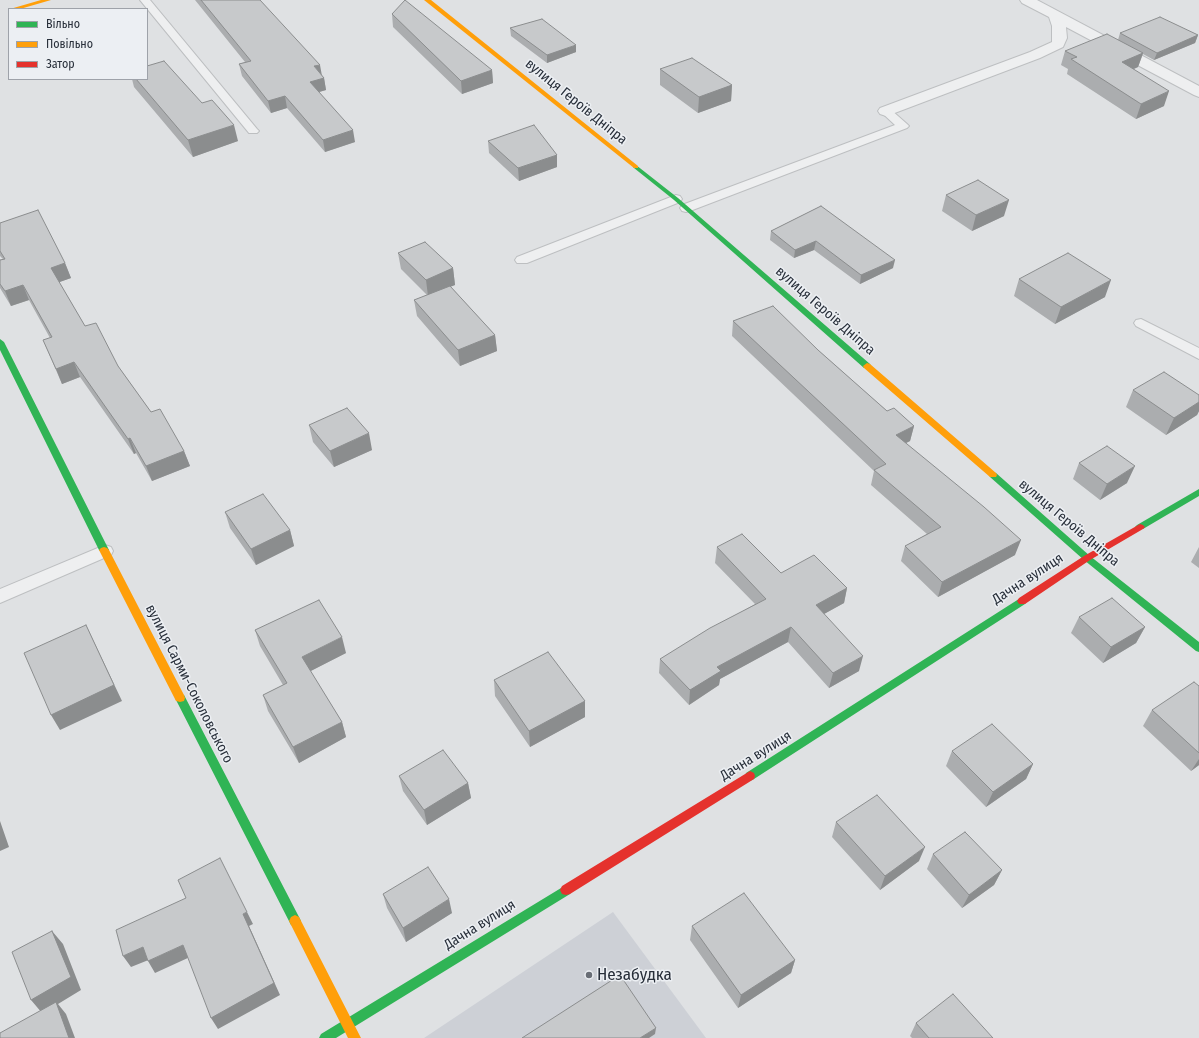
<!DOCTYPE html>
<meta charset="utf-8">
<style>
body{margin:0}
#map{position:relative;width:1199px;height:1038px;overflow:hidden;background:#dfe1e3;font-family:"Fira Sans Condensed",sans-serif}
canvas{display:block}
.legend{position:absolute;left:8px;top:8px;width:140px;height:72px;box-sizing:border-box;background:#eceff3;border:1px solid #9ea2a9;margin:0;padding:5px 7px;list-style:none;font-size:12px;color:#282f3a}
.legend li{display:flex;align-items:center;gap:8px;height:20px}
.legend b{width:20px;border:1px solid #9ea2a9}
</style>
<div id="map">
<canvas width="1199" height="1038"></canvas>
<ul class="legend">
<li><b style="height:5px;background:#30b455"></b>Вільно</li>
<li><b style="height:5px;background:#ff9f0a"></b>Повільно</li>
<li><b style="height:5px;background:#e5322d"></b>Затор</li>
</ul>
</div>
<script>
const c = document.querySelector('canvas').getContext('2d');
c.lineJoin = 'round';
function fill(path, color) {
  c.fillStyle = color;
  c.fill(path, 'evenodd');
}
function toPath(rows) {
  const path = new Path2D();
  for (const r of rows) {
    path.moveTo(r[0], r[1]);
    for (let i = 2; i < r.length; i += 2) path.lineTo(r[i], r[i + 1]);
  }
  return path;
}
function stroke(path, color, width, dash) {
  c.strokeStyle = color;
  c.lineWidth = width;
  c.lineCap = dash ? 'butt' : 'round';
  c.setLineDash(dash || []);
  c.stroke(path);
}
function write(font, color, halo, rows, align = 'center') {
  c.font = font + ' "Fira Sans Condensed",sans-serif';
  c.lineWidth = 3;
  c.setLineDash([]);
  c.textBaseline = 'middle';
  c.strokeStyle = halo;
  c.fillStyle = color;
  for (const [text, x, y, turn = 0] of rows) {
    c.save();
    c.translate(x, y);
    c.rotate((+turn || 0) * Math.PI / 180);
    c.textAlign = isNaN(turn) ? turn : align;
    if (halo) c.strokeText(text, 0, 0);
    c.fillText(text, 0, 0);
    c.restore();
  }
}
const built = toPath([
 [613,912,706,1038,424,1038]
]);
const lane = toPath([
 [140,0,150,0,257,129,259,131,257,133,249,133,140,0],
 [886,108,890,109,907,124,909,126,907,128,690,211,686,212,682,211,680,208,682,205,895,125,880,111,882,109,886,108],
 [676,195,680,196,682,199,680,202,527,263,517,263,515,260,517,257,676,195],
 [1141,319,1199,348,1199,359,1136,326,1134,323,1136,320,1141,319],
 [105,545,111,547,113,551,111,555,0,603,0,589,105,545]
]);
const street = toPath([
 [1020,0,1037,0,1199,86,1199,97,1194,95,1066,27,1067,38,1063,47,1040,58,892,114,886,116,880,114,878,111,880,108,1030,52,1052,42,1052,26,1049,17,1022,3,1020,0]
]);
const fast = toPath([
 [636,165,678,198,870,364,871,366,870,368,864,368,674,200,634,168,633,167,636,165],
 [0,339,4,342,109,550,107,552,104,553,101,552,99,550,0,350,0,339],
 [993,472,996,473,1090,556,1199,642,1199,652,1196,651,1084,560,990,477,989,475,990,473,993,472],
 [1199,489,1199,496,1143,529,1137,529,1135,527,1137,525,1199,489],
 [1022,597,1025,598,1027,601,1025,604,754,779,750,781,746,779,745,776,746,773,1022,597],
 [180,694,184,695,299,917,301,921,299,925,295,927,291,925,175,698,176,695,180,694],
 [566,885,570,886,572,890,570,894,336,1038,319,1038,321,1034,566,885]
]);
const slow = toPath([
 [41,0,51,0,20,9,10,9,41,0],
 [424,0,431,0,638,166,638,168,634,168,424,0],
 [867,363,870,364,996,473,997,475,996,477,990,477,864,368,863,366,867,363],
 [104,547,107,548,109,550,184,695,185,698,184,701,180,702,176,701,99,550,101,548,104,547],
 [295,915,299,917,361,1038,348,1038,291,925,289,921,291,917,295,915]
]);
const jam = toPath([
 [1140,524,1143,525,1145,527,1143,529,1090,560,1025,604,1019,604,1017,601,1019,598,1084,556,1140,524],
 [750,771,754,773,755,776,754,779,570,894,566,895,562,894,560,890,562,886,750,771]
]);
const wall = toPath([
 [195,0,260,0,324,78,326,90,319,92,355,142,325,152,287,108,271,113,242,76,239,64,245,62],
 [392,14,492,70,493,83,462,94,393,27],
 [510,28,576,52,547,63,511,36],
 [1120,33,1198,35,1195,43,1154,60,1143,54,1138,67,1134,69,1164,106,1136,119,1067,74,1068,69,1061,65,1065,51,1118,40],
 [660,69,732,85,731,101,698,113,660,85],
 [132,79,147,79,238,141,193,157,134,87],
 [488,141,557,155,557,167,519,181,489,153],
 [946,195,1004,216,972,231,942,211],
 [821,206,893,268,860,284,814,250,794,258,770,240,771,231],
 [0,223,65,263,71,278,59,282,85,326,118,366,151,412,184,451,190,466,152,481,136,453,134,454,80,377,62,384,43,340,50,338,29,300,11,306,0,288,0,260,3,259,0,256],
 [398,253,453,268,455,285,450,286,495,335,497,351,460,366,417,316,414,300,427,295,401,269],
 [1019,279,1105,297,1055,324,1014,296],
 [733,321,818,350,887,411,914,426,910,441,906,443,1015,555,938,597,901,561,905,546,927,534,871,485,874,471,732,336],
 [1133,390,1199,395,1199,411,1197,415,1166,435,1126,407],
 [309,425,372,450,334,467,313,442],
 [1079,463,1127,483,1100,500,1073,479],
 [225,512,290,530,294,546,256,565,230,528],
 [717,547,781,573,847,588,844,603,824,614,859,671,829,688,788,642,720,679,719,685,689,705,659,673,660,659,755,604,715,563],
 [1199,547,1199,568,1191,562],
 [1079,617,1145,627,1136,643,1103,663,1071,633],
 [255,630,346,653,310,671,342,722,346,737,299,763,268,711,263,695,283,685,260,646],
 [494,680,585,701,585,717,530,747,495,696],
 [1199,686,1199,765,1191,771,1143,726,1152,710],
 [952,751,1033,764,1026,779,986,807,946,766],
 [399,776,468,783,471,798,427,825,403,791],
 [836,822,919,861,880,890,832,837],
 [933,854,1002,870,994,885,962,908,927,869],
 [383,894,452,913,406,942,387,908],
 [692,926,795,960,791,973,738,1008,690,940],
 [916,1023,993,1038,912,1038,910,1036]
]);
const shadedWall = toPath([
 [1198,35,1195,43,1154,60,1157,53],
 [576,45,576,52,547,63,547,55],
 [1143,53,1138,67,1117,76,1122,62],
 [320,65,322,76,314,66],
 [492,70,493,83,462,94,461,81],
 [324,78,326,90,312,94,310,82],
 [732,85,731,101,698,113,699,97],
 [1169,91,1164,106,1136,119,1141,104],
 [285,96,287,108,271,113,268,101],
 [234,125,238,141,193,157,188,140],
 [353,130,355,142,325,152,323,140],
 [557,155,557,167,519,181,518,168],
 [1009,200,1004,216,972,231,976,215],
 [816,241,814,250,794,258,795,250],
 [895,260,893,268,860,284,861,275],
 [65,263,71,278,57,283,51,268],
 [453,268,455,285,428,296,426,280],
 [1111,280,1105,297,1055,324,1061,307],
 [23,285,29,300,11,306,5,291],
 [495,335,497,351,460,366,458,350],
 [74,362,80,377,62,384,56,369],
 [1199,402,1199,411,1197,415,1166,435,1174,418],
 [914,426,910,441,892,450,896,435],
 [369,433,372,450,334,467,330,451],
 [130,438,136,453,134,454,128,439],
 [184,451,190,466,152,481,146,466],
 [1135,466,1127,483,1100,500,1107,484],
 [290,530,294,546,256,565,251,549],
 [1021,540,1015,555,938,597,942,582],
 [847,588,844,603,813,620,816,605],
 [86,625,122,701,60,730,51,715],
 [791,627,788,642,720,679,719,685,689,705,690,690,717,667],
 [1145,627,1136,643,1103,663,1111,647],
 [342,637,346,653,307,673,302,657],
 [863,656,859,671,829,688,833,673],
 [585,701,585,717,530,747,529,731],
 [342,722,346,737,299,763,293,747],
 [1199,759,1199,765,1191,771],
 [1033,764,1026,779,986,807,993,792],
 [468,783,471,798,427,825,424,810],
 [0,821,9,847,0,851],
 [925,847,919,861,880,890,885,876],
 [1002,870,994,885,962,908,969,895],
 [449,899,452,913,406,942,403,928],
 [247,912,253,924,249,926,280,995,218,1029,211,1018,243,914],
 [52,931,63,944,81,990,58,1004,66,1014,75,1038,69,1038,42,1013,31,1000],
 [183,945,190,957,155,973,148,961],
 [143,947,151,959,131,967,123,956],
 [795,960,791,973,738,1008,741,995],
 [656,1028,655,1034,649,1038,640,1038]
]);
const building = toPath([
 [201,0,260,0,320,65,314,66,324,78,310,82,353,130,323,140,285,96,268,101,239,64,251,61,201,0],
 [405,0,492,70,461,81,392,14,405,0],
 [1160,17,1198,35,1157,53,1120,33,1160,17],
 [542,19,576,45,547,55,510,28,542,19],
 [1107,34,1143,53,1122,62,1169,91,1141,104,1071,59,1077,57,1065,51,1107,34],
 [692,58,732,85,699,97,660,69,692,58],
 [164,61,202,103,212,100,234,125,188,140,136,79,147,79,147,66,164,61],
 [534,125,557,155,518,168,488,141,534,125],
 [978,180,1009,200,976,215,946,195,978,180],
 [821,206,895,260,861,275,816,241,795,250,771,231,821,206],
 [38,210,65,263,51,268,85,326,96,323,118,366,151,412,160,409,184,451,146,466,130,438,128,439,74,362,56,369,43,340,52,337,23,285,5,291,0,284,0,260,5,259,0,251,0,223,38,210],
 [425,242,453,268,426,280,398,253,425,242],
 [1068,253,1111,280,1061,307,1019,279,1068,253],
 [450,286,495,335,458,350,414,300,450,286],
 [773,306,818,350,887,411,894,408,914,426,896,435,984,507,1021,540,942,582,905,546,941,527,874,470,886,464,733,321,773,306],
 [1164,372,1199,395,1199,402,1174,418,1133,390,1164,372],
 [347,408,369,433,330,451,309,425,347,408],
 [1107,446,1135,466,1107,484,1079,463,1107,446],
 [263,494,290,530,251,549,225,512,263,494],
 [742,534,781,573,814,555,847,588,816,605,863,656,833,673,791,627,717,667,721,671,690,690,660,659,710,628,766,599,717,547,742,534],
 [1112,598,1145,627,1111,647,1079,617,1112,598],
 [319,600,342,637,302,657,342,722,293,747,263,695,287,683,255,630,319,600],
 [86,625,114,685,51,715,24,653,86,625],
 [548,652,585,701,529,731,494,680,548,652],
 [1194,682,1199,686,1199,753,1152,710,1194,682],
 [992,724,1033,764,993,792,952,751,992,724],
 [443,750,468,783,424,810,399,776,443,750],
 [877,795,925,847,885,876,836,822,877,795],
 [965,832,1002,870,969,895,933,854,965,832],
 [220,858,247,912,243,914,274,983,211,1018,183,945,148,961,143,947,123,956,116,930,186,898,178,880,220,858],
 [428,867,449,899,403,928,383,894,428,867],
 [744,893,795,960,741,995,692,926,744,893],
 [52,931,71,977,31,1000,12,952,52,931],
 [620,975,656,1028,640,1038,522,1038,620,975],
 [953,994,993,1038,929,1038,916,1023,953,994],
 [56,1002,69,1038,0,1038,0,1033,56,1002]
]);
const markers = [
 [589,975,4,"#686d75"]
];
const streetNames = [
 ["вулиця Героїв Дніпра",576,102,39],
 ["вулиця Героїв Дніпра",825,311,41],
 ["вулиця Героїв Дніпра",1069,523,40],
 ["Дачна вулиця",1028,579,-33],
 ["вулиця Сарми-Соколовського",189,684,63],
 ["Дачна вулиця",756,756,-32],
 ["Дачна вулиця",480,925,-32]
];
const nearPoinames = [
 ["Незабудка",597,975]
];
fill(built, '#cdd0d6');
stroke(lane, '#bdbfc1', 2);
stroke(street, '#bdbfc1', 2);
fill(lane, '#eeeff0');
fill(street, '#eeeff0');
fill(fast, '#30b455');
fill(slow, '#ff9f0a');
fill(jam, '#e5322d');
fill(wall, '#abadaf');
fill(shadedWall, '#8b8d8e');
fill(building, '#c7c9cb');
stroke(building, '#8b8d8e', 1);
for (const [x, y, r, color] of markers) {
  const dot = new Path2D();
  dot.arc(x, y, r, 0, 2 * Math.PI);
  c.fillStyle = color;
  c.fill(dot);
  stroke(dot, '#eceff3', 1.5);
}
write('14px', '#282f3a', '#eceff3', streetNames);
write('17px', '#282f3a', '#eceff3', nearPoinames, 'left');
</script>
